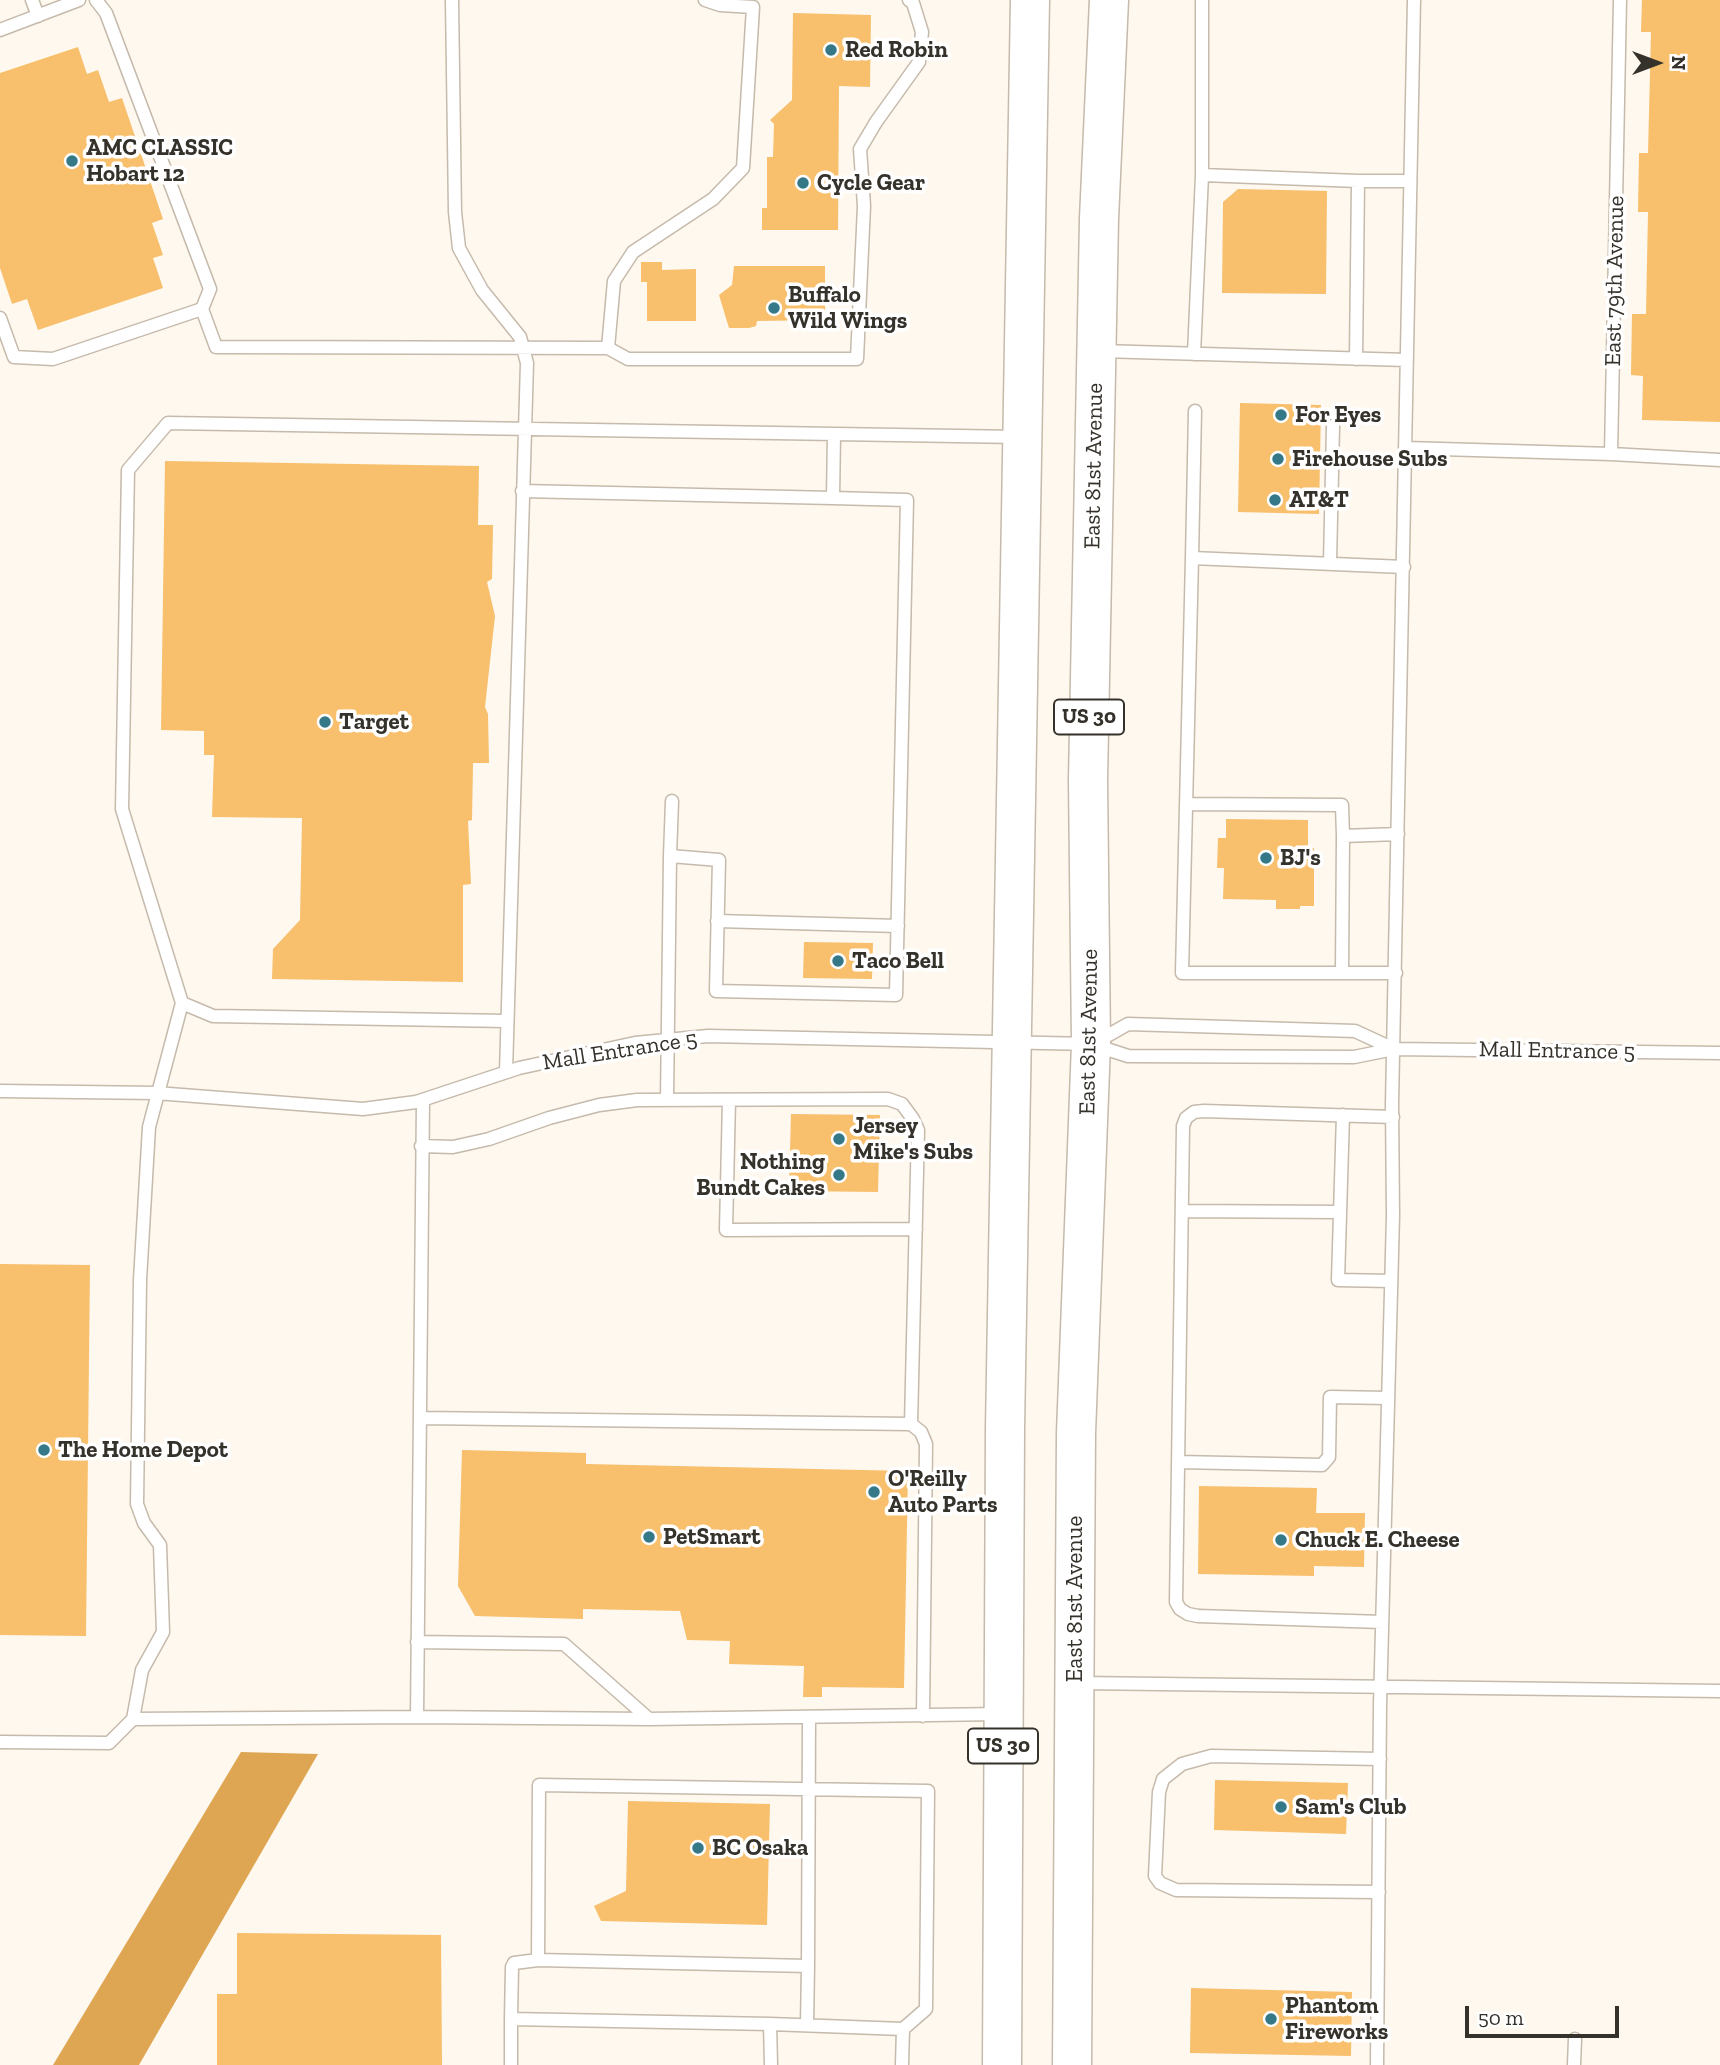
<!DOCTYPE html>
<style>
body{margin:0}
#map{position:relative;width:1720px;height:2065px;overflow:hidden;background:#fff8ee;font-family:"Zilla Slab",serif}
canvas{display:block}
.north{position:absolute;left:1622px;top:28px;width:70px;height:70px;-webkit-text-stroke:5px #fff;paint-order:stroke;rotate:90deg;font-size:19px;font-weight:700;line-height:28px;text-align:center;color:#35312b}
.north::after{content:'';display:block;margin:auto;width:24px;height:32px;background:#35312b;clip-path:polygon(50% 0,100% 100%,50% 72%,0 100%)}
.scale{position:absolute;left:1465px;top:2006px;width:154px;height:32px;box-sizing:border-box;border:4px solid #35312b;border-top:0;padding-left:9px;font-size:21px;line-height:24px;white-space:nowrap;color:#35312b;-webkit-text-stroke:5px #fff;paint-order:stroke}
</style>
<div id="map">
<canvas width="1720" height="2065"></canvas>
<div class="north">N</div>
<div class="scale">50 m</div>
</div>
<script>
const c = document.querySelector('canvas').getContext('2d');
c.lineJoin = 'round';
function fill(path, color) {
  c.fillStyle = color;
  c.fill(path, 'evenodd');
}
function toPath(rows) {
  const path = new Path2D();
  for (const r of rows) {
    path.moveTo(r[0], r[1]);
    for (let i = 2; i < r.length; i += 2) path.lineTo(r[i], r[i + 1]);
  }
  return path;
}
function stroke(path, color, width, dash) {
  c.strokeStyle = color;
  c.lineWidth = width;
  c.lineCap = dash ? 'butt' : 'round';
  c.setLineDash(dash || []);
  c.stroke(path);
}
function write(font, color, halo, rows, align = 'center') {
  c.font = font + ' "Zilla Slab",serif';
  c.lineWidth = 7;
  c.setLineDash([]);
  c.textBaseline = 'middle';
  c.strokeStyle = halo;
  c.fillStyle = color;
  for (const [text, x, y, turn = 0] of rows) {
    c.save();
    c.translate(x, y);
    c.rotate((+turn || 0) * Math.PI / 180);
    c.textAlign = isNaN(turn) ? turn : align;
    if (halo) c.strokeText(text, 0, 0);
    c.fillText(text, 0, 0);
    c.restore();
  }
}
const forest = toPath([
 [241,1752,318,1754,139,2065,53,2065]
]);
const building = toPath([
 [1642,0,1720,0,1720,422,1642,420,1643,376,1631,375,1632,314,1646,314,1648,212,1638,212,1639,153,1648,153,1651,32,1641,32],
 [793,13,871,15,870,87,839,86,838,230,762,230,762,208,767,208,767,157,773,157,774,124,770,120,792,100],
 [78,47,87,74,98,70,109,102,122,98,163,219,152,223,163,255,153,258,163,288,38,330,27,299,12,304,0,268,0,73],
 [1238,189,1327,191,1326,294,1222,293,1223,202],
 [641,262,662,262,662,270,696,269,696,321,647,321,647,282,641,282],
 [734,266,825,266,825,320,757,321,756,326,749,328,729,328,719,295,732,285],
 [1240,403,1321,405,1319,514,1238,512],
 [165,461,479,466,478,525,493,525,492,579,487,582,495,616,485,707,488,714,489,763,473,763,472,820,468,821,471,884,463,885,463,982,272,979,273,949,300,920,302,818,212,817,214,755,204,755,204,731,161,730],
 [1226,819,1308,820,1308,848,1314,848,1314,906,1300,906,1300,909,1276,909,1276,900,1223,899,1224,868,1217,868,1218,838,1226,838],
 [804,942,873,943,872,979,803,978],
 [791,1114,880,1115,878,1192,789,1191],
 [0,1264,90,1265,86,1636,0,1635],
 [462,1450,586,1453,586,1464,908,1471,904,1688,822,1687,822,1697,803,1697,804,1666,729,1664,730,1641,687,1640,680,1611,583,1609,583,1619,475,1616,458,1586],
 [1199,1486,1317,1488,1316,1513,1365,1513,1364,1567,1314,1566,1314,1576,1198,1574],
 [1215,1780,1348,1783,1346,1834,1214,1830],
 [628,1801,770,1804,767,1925,601,1921,594,1906,626,1891],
 [237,1933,441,1935,442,2065,217,2065,217,1994,237,1994],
 [1191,1988,1352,1992,1351,2056,1190,2053]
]);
const service = toPath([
 [32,0,38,16],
 [452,0,455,212,459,248,482,290,520,337,527,363,506,1072],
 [1620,0,1611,454,1720,460],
 [0,30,79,0],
 [1202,175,1202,0],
 [202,309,216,347,608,348,614,281,633,252,713,199,743,168,753,7,720,5,705,0],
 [0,318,14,357,53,359,202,309,210,289,106,13,96,0],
 [608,348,628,359,857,359,864,206,860,149,876,122,919,62,922,32,913,3,909,0],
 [1101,351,1407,360],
 [1194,354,1202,175,1358,181],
 [1356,359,1358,181,1410,181],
 [1195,411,1192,558,1404,567],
 [1406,448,1611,454],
 [522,491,833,498],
 [1192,558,1182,973,1396,973],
 [1330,563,1333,426],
 [672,801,670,856,719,860,716,991,896,995,907,500,833,498,834,434],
 [1186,804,1342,805,1343,836],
 [717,921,898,926],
 [1342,973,1343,836,1398,834],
 [182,1003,213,1016,507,1021],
 [1098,1041,1128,1024,1355,1031,1394,1049],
 [0,1091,156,1093,363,1109,416,1102,519,1068,635,1043,708,1036,1091,1044,1128,1056,1354,1057,1394,1049,1720,1053],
 [667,1100,670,856],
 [729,1100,726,1230,916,1229],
 [1343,1115,1338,1280,1391,1281],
 [421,1146,453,1147,489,1139,549,1118,599,1105,637,1100,888,1099,902,1104,913,1119,918,1130,911,1424],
 [1182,1211,1340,1212],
 [421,1418,911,1424,921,1432,926,1444,923,1716],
 [1178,1462,1322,1465,1329,1457,1330,1397,1388,1398],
 [1382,1622,1198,1616,1188,1614,1180,1609,1176,1602,1183,1126,1186,1118,1194,1112,1204,1111,1393,1117],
 [417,1642,564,1644,649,1719],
 [1080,1683,1720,1691],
 [417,1717,649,1719,1000,1714],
 [133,1719,417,1717,423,1100],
 [0,1742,109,1743,133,1719,142,1670,163,1632,160,1545,144,1523,137,1504,140,1280,149,1127,182,1003,122,809,128,470,168,423,1018,437],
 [1379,1892,1176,1890,1160,1883,1155,1876,1159,1792,1163,1779,1182,1764,1211,1756,1380,1759],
 [538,1960,808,1966,809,1717],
 [770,2024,511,2019,512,1967,514,1963,538,1960,539,1785,928,1791,926,2009,903,2029],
 [807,2025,808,1966],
 [511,2065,511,2019],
 [771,2065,770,2024,903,2029,902,2065],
 [1377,2065,1380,1705,1393,1216,1392,1104,1414,0],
 [1574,2065,1575,2039]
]);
const trunk = toPath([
 [1002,2065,1005,1428,1030,0],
 [1072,2065,1076,1433,1091,1044,1088,780,1099,219,1109,0]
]);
const markers = [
 [831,50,7,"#357988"],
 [72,161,7,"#357988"],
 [803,183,7,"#357988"],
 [774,308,7,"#357988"],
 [1281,415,7,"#357988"],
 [1278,459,7,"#357988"],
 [1275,500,7,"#357988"],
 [325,722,7,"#357988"],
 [1266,858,7,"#357988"],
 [838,961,7,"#357988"],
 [839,1139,7,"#357988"],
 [839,1175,7,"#357988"],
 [44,1450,7,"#357988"],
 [874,1492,7,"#357988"],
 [649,1537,7,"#357988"],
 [1281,1540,7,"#357988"],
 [1281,1807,7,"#357988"],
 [698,1848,7,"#357988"],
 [1271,2019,7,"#357988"]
];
const shields = [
 [1089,717,70],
 [1003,1746,70]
];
const shieldNames = [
 ["US 30",1089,717],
 ["US 30",1003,1746]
];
const poiNames = [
 ["Red Robin",845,50],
 ["AMC CLASSIC",86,148],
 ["Hobart 12",86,174],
 ["Cycle Gear",817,183],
 ["Buffalo",788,295],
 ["Wild Wings",788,321],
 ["For Eyes",1295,415],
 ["Firehouse Subs",1292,459],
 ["AT&T",1289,500],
 ["Target",339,722],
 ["BJ's",1280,858],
 ["Taco Bell",852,961],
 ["Jersey",853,1126],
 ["Mike's Subs",853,1152],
 ["Nothing",825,1162,"right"],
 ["Bundt Cakes",825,1188,"right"],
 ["The Home Depot",58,1450],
 ["O'Reilly",888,1479],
 ["Auto Parts",888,1505],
 ["PetSmart",663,1537],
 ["Chuck E. Cheese",1295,1540],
 ["Sam's Club",1295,1807],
 ["BC Osaka",712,1848],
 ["Phantom",1285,2006],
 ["Fireworks",1285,2032]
];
const streetNames = [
 ["East 79th Avenue",1615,281,-89],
 ["East 81st Avenue",1094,466,-89],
 ["East 81st Avenue",1089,1032,-89],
 ["Mall Entrance 5",620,1051,-9],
 ["Mall Entrance 5",1557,1051,1],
 ["East 81st Avenue",1075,1599,-90]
];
fill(forest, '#dea653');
fill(building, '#f8bf6c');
stroke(service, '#c5baab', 15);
stroke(trunk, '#c5baab', 41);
stroke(service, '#fff', 12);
stroke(trunk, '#fff', 38);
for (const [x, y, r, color] of markers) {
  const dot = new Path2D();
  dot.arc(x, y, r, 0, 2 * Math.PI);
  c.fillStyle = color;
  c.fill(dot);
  stroke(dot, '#fff', 2.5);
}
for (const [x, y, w] of shields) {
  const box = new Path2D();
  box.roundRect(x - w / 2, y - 17.5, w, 35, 5);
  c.fillStyle = '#fff';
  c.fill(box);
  stroke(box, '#35312b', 2);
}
write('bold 21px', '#35312b', null, shieldNames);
write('bold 23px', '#35312b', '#fff', poiNames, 'left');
write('23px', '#35312b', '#fff', streetNames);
</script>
